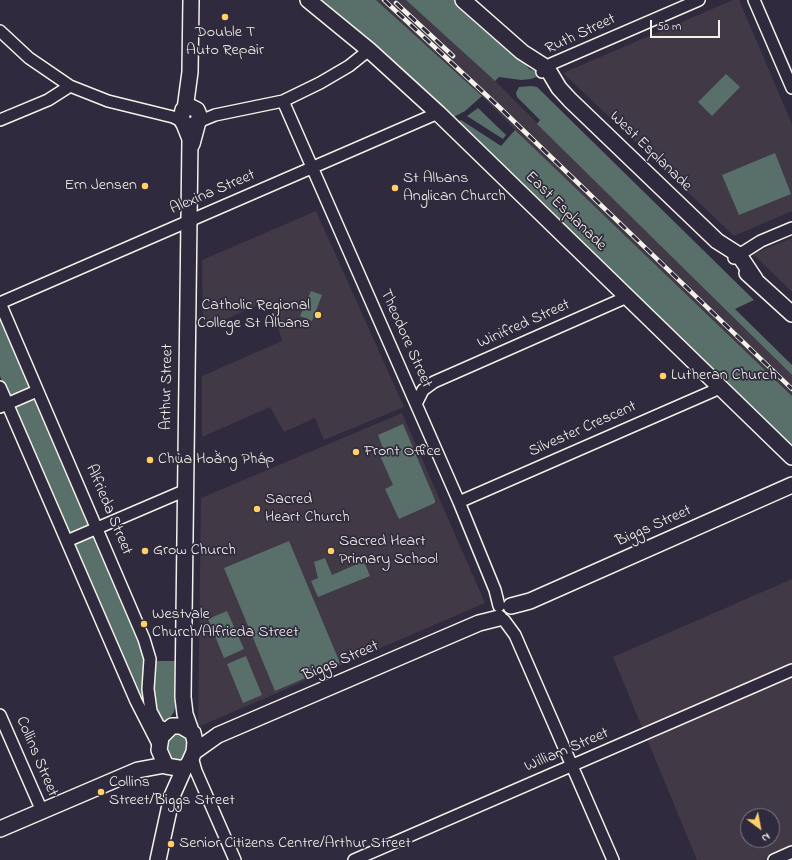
<!DOCTYPE html>
<meta charset="utf-8">
<style>
body{margin:0}
#map{position:relative;width:792px;height:860px;overflow:hidden;background:#2f2a3d;font-family:"Indie Flower",sans-serif}
canvas{display:block}
.north{position:absolute;left:740px;top:808px;width:40px;height:40px;box-sizing:border-box;background:#2f2a3d;border:1px solid #7e7a81;border-radius:50%;rotate:148deg;font-size:11px;font-weight:700;line-height:16px;text-align:center;color:#f4f1e8}
.north::after{content:'';display:block;margin:auto;width:14px;height:18px;background:#ffd166;clip-path:polygon(50% 0,100% 100%,50% 72%,0 100%)}
.scale{position:absolute;left:650px;top:20px;width:70px;height:18px;box-sizing:border-box;border:2px solid #f4f1e8;border-top:0;padding-left:5px;font-size:12px;line-height:14px;white-space:nowrap;color:#f4f1e8;-webkit-text-stroke:3px #2f2a3d;paint-order:stroke}
</style>
<div id="map">
<canvas width="792" height="860"></canvas>
<div class="north">N</div>
<div class="scale">50 m</div>
</div>
<script>
const c = document.querySelector('canvas').getContext('2d');
c.lineJoin = 'round';
function fill(path, color) {
  c.fillStyle = color;
  c.fill(path, 'evenodd');
}
function toPath(rows) {
  const path = new Path2D();
  for (const r of rows) {
    path.moveTo(r[0], r[1]);
    for (let i = 2; i < r.length; i += 2) path.lineTo(r[i], r[i + 1]);
  }
  return path;
}
function stroke(path, color, width, dash) {
  c.strokeStyle = color;
  c.lineWidth = width;
  c.lineCap = dash ? 'butt' : 'round';
  c.setLineDash(dash || []);
  c.stroke(path);
}
function write(font, color, halo, rows, align = 'center') {
  c.font = font + ' "Indie Flower",sans-serif';
  c.lineWidth = 3.5;
  c.setLineDash([]);
  c.textBaseline = 'middle';
  c.strokeStyle = halo;
  c.fillStyle = color;
  for (const [text, x, y, turn = 0] of rows) {
    c.save();
    c.translate(x, y);
    c.rotate((+turn || 0) * Math.PI / 180);
    c.textAlign = isNaN(turn) ? turn : align;
    if (halo) c.strokeText(text, 0, 0);
    c.fillText(text, 0, 0);
    c.restore();
  }
}
const built = toPath([
 [376,0,406,0,494,80,792,375,792,396,534,149,475,89],
 [733,0,739,0,792,124,792,211,734,236,563,73],
 [316,211,404,407,324,440,315,418,284,432,270,407,202,437,202,376,282,341,270,300,203,329,202,260],
 [792,238,792,292,753,254],
 [402,413,485,603,198,727,201,498],
 [792,579,792,860,697,860,613,657],
 [748,816,772,816,772,840,748,840]
]);
const green = toPath([
 [321,0,376,0,482,96,465,111,452,118,395,64],
 [406,0,458,0,521,57,529,69,539,72,542,75,531,79,521,80,499,77,495,81],
 [726,74,740,87,712,116,698,102],
 [531,86,537,87,754,300,735,309,792,365,792,375,537,124,540,120,517,97,516,93,519,87],
 [478,108,506,135,503,139,467,116],
 [461,120,501,146,515,130,792,396,792,449,455,123],
 [775,153,791,194,739,215,722,175],
 [311,291,322,295,312,321,300,316],
 [0,314,30,385,28,390,12,399,8,395,0,376],
 [30,399,38,402,90,525,73,535,68,533,14,408,15,406],
 [403,424,435,500,435,503,399,519,385,489,393,485,381,458,380,453,383,448,378,435],
 [93,535,146,654,153,727,74,546,74,543],
 [289,541,340,663,275,691,224,568],
 [325,558,332,575,364,561,370,576,318,597,311,581,318,578,314,562],
 [227,611,244,649,224,658,208,619],
 [246,656,262,695,243,703,227,664],
 [153,661,176,661,176,702,174,712,167,722,161,723,151,698],
 [174,733,180,733,186,739,187,750,184,757,180,760,171,760,167,753,168,740]
]);
const street = toPath([
 [754,0,792,88],
 [0,31,29,58,70,86,108,101,173,117,182,121],
 [542,72,551,64,699,0],
 [283,101,459,502,495,590,499,606],
 [0,120,48,100,70,86],
 [198,122,215,115,283,101,320,83,349,66,369,50],
 [734,258,761,241,792,228],
 [0,303,438,113],
 [0,303,144,639,150,659,148,689,151,711,159,726,167,729],
 [0,387,136,701,159,746],
 [416,404,423,390,434,382,627,297],
 [0,407,37,391],
 [459,502,720,388],
 [67,541,186,490],
 [504,620,515,635,613,860],
 [0,715,42,811],
 [192,757,196,771,235,860],
 [354,860,792,670],
 [774,860,792,852]
]);
const secondary = toPath([
 [308,0,369,50,438,113,792,457],
 [463,0,522,52,547,68,559,88,570,100,717,241,739,255,755,279],
 [185,109,190,72,191,0],
 [184,124,190,139,183,697,185,714,191,731],
 [192,144,199,118,199,115,197,110,191,107,183,110,181,119,184,124,191,126,197,123],
 [747,273,792,314],
 [511,606,530,601,792,485],
 [172,726,181,726,193,733,195,742,194,752,189,763,184,769,166,766,159,750,161,737,172,726],
 [194,752,218,735,479,623,499,618],
 [0,829,138,770,165,765],
 [158,860,172,796,184,769]
]);
const rail = toPath([
 [384,0,498,106,792,389],
 [396,3,453,56]
]);
const markers = [
 [225,17,4,"#ffd166"],
 [145,186,4,"#ffd166"],
 [395,188,4,"#ffd166"],
 [318,315,4,"#ffd166"],
 [663,376,4,"#ffd166"],
 [356,452,4,"#ffd166"],
 [150,460,4,"#ffd166"],
 [257,509,4,"#ffd166"],
 [145,551,4,"#ffd166"],
 [331,551,4,"#ffd166"],
 [144,624,4,"#ffd166"],
 [101,792,4,"#ffd166"],
 [171,844,4,"#ffd166"]
];
const poiNames = [
 ["Double T",225,33,"center"],
 ["Auto Repair",225,51,"center"],
 ["St Albans",403,179],
 ["Anglican Church",403,197],
 ["Ern Jensen",137,186,"right"],
 ["Catholic Regional",310,306,"right"],
 ["College St Albans",310,324,"right"],
 ["Lutheran Church",671,376],
 ["Front Office",364,452],
 ["Chùa Hoằng Pháp",158,460],
 ["Sacred",265,500],
 ["Heart Church",265,518],
 ["Sacred Heart",339,542],
 ["Primary School",339,560],
 ["Grow Church",153,551],
 ["Westvale",152,615],
 ["Church/Alfrieda Street",152,633],
 ["Collins",109,783],
 ["Street/Biggs Street",109,801],
 ["Senior Citizens Centre/Arthur Street",179,844]
];
const streetNames = [
 ["Ruth Street",581,35,-25],
 ["West Esplanade",650,152,44],
 ["Alexina Street",213,193,-23],
 ["East Esplanade",565,212,44],
 ["Winifred Street",524,325,-24],
 ["Theodore Street",405,339,66],
 ["Arthur Street",168,387,-89],
 ["Silvester Crescent",583,430,-24],
 ["Alfrieda Street",108,510,67],
 ["Biggs Street",654,527,-24],
 ["Biggs Street",341,662,-23],
 ["William Street",567,751,-23],
 ["Collins Street",36,757,67]
];
fill(built, '#413946');
fill(green, '#59706a');
stroke(street, '#f4f1e8', 14);
stroke(secondary, '#f4f1e8', 18);
stroke(street, '#2f2a3d', 11);
stroke(secondary, '#2f2a3d', 15);
stroke(rail, '#f4f1e8', 4.5);
stroke(rail, '#2f2a3d', 3, [9]);
for (const [x, y, r, color] of markers) {
  const dot = new Path2D();
  dot.arc(x, y, r, 0, 2 * Math.PI);
  c.fillStyle = color;
  c.fill(dot);
  stroke(dot, '#2f2a3d', 1.5);
}
write('16px', '#f4f1e8', '#2f2a3d', poiNames, 'left');
write('16px', '#f4f1e8', '#2f2a3d', streetNames);
</script>
